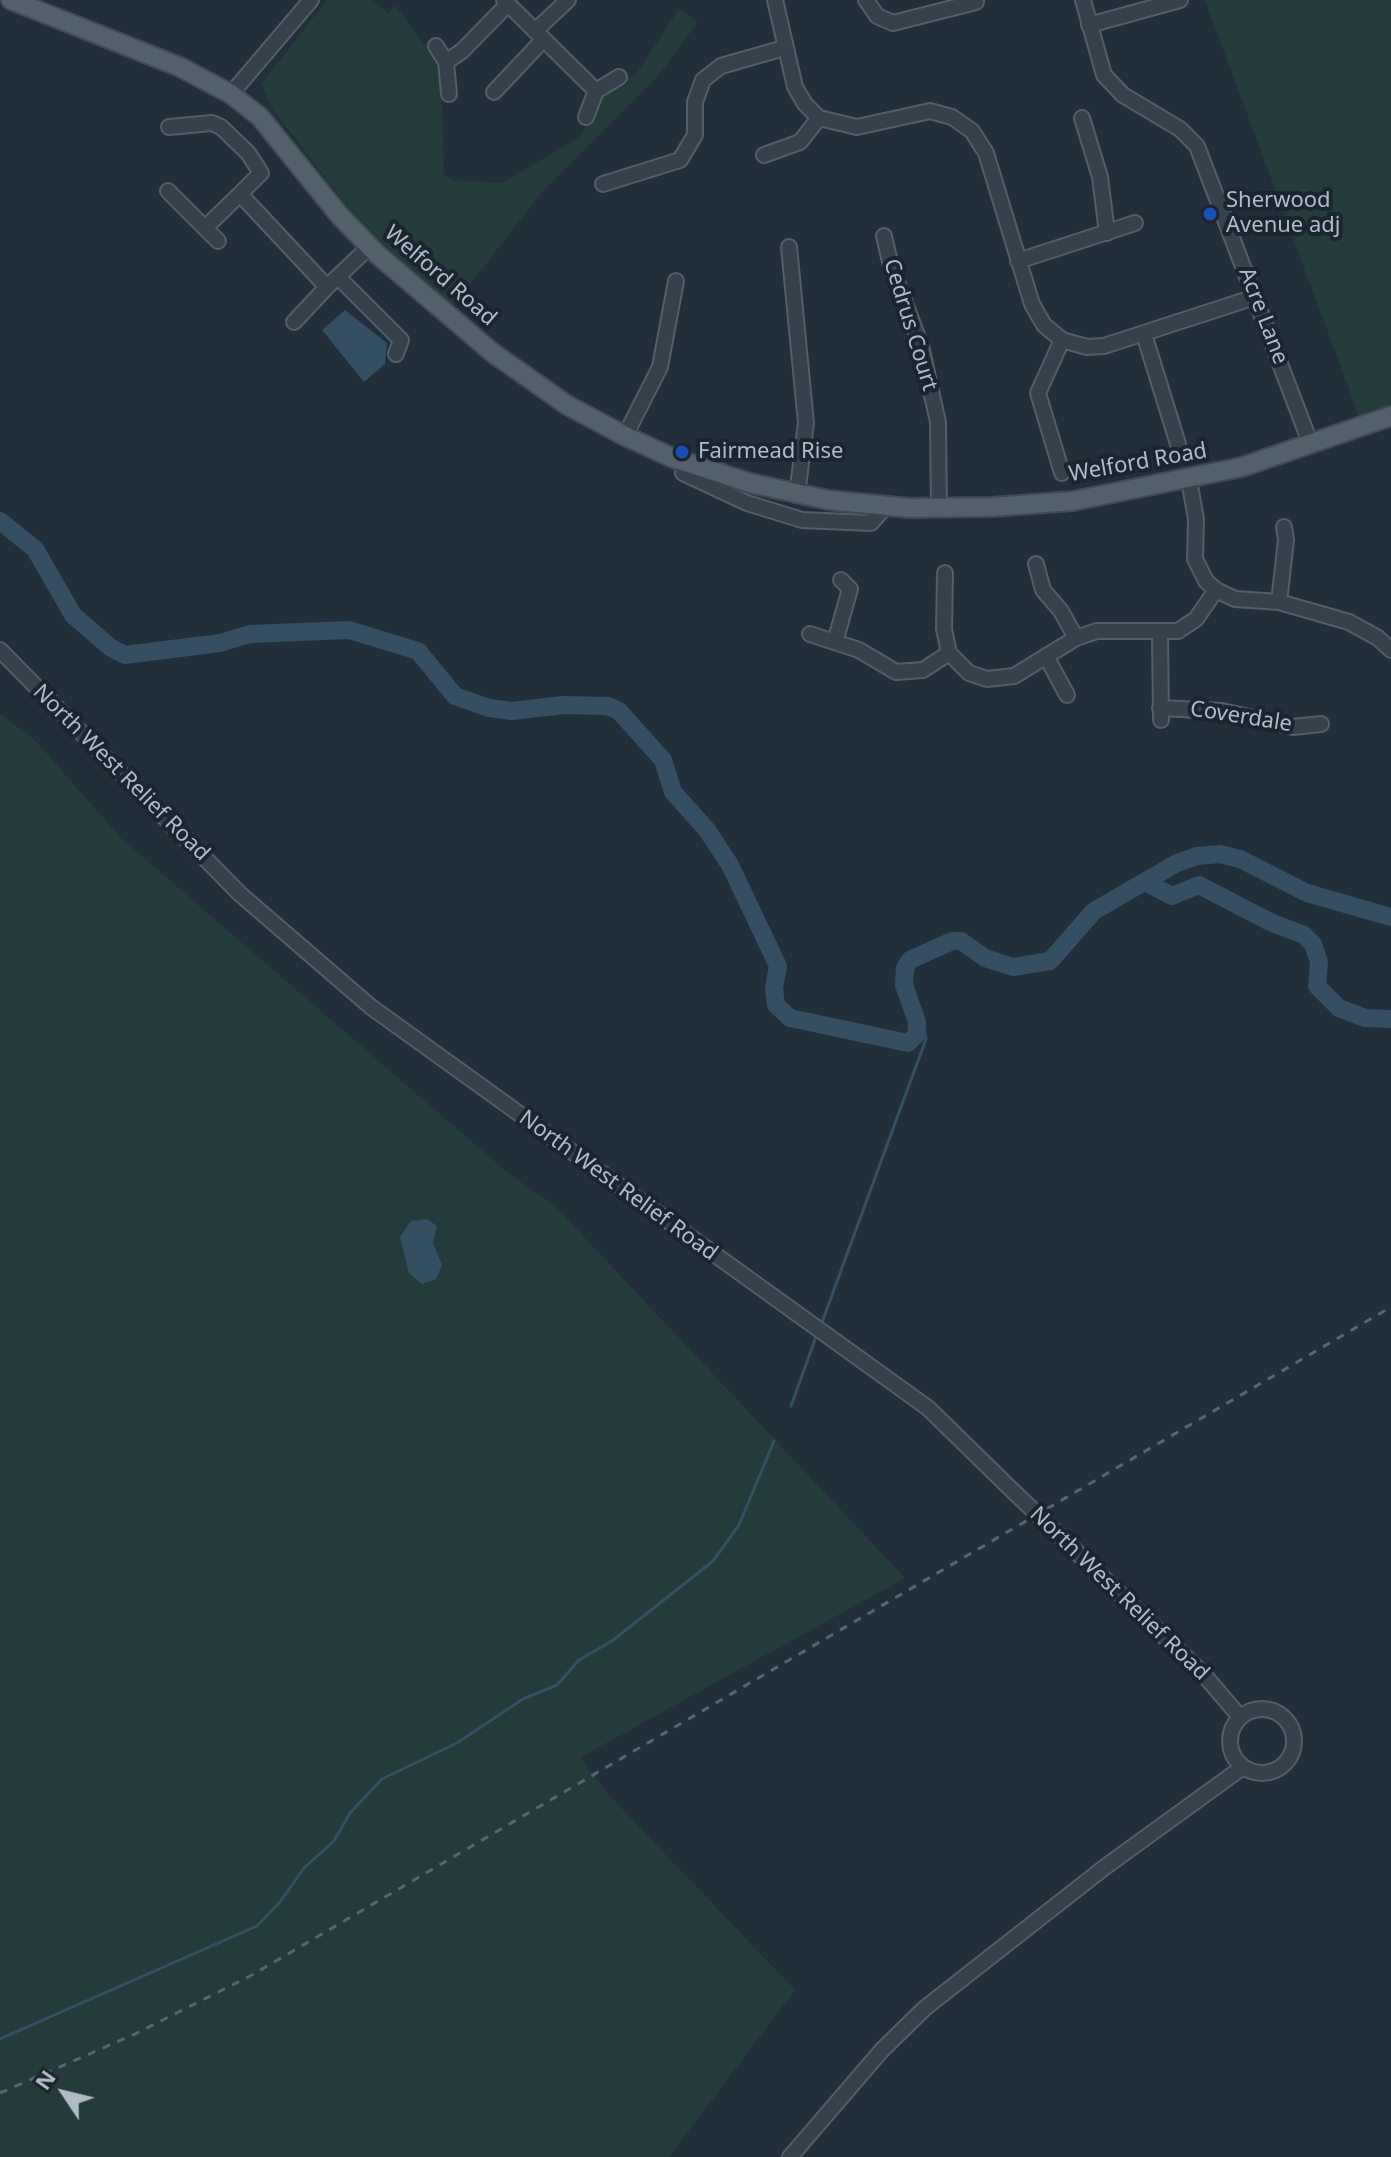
<!DOCTYPE html>
<style>
body{margin:0}
#map{position:relative;width:1391px;height:2157px;overflow:hidden;background:#212f3a;font-family:"Noto Sans",sans-serif}
canvas{display:block}
.north{position:absolute;left:24px;top:2053px;width:80px;height:80px;-webkit-text-stroke:6px #1a252f;paint-order:stroke;rotate:305deg;font-size:22px;font-weight:700;line-height:32px;text-align:center;color:#afbbc7}
.north::after{content:'';display:block;margin:auto;width:28px;height:36px;background:#afbbc7;clip-path:polygon(50% 0,100% 100%,50% 72%,0 100%)}
</style>
<div id="map">
<canvas width="1391" height="2157"></canvas>
<div class="north">N</div>
</div>
<script>
const c = document.querySelector('canvas').getContext('2d');
c.lineJoin = 'round';
function fill(path, color) {
  c.fillStyle = color;
  c.fill(path, 'evenodd');
}
function toPath(rows) {
  const path = new Path2D();
  for (const r of rows) {
    if (r.length === 3) {
      path.moveTo(r[0] + r[2], r[1]);
      path.arc(r[0], r[1], r[2], 0, 2 * Math.PI);
      continue;
    }
    path.moveTo(r[0], r[1]);
    for (let i = 2; i < r.length; i += 2) path.lineTo(r[i], r[i + 1]);
  }
  return path;
}
function stroke(path, color, width, dash) {
  c.strokeStyle = color;
  c.lineWidth = width;
  c.lineCap = dash ? 'butt' : 'round';
  c.setLineDash(dash || []);
  c.stroke(path);
}
function write(font, color, halo, rows, align = 'center') {
  c.font = font + ' "Noto Sans",sans-serif';
  c.lineWidth = 8;
  c.setLineDash([]);
  c.textBaseline = 'middle';
  c.strokeStyle = halo;
  c.fillStyle = color;
  for (const [text, x, y, turn = 0] of rows) {
    c.save();
    c.translate(x, y);
    c.rotate((+turn || 0) * Math.PI / 180);
    c.textAlign = isNaN(turn) ? turn : align;
    if (halo) c.strokeText(text, 0, 0);
    c.fillText(text, 0, 0);
    c.restore();
  }
}
const green = toPath([
 [327,0,372,0,388,13,395,5,441,66,444,174,453,180,502,183,580,137,600,95,636,74,679,9,698,22,658,76,542,192,453,306,427,288,349,209,273,110,261,84],
 [1205,0,1391,0,1391,407,1360,419],
 [0,714,33,738,122,839,508,1173,554,1205,905,1578,581,1757,607,1793,795,1990,669,2157,0,2157]
]);
const water = toPath([
 [345,310,387,343,385,364,364,382,322,330],
 [427,1219,437,1226,433,1243,442,1265,436,1279,422,1284,409,1273,400,1237,411,1221]
]);
const stream = toPath([
 [821,1325,926,1039,924,1029,917,1022],
 [791,1406,817,1334],
 [0,2039,257,1926,280,1902,304,1868,334,1841,350,1813,382,1779,457,1743,523,1699,557,1685,579,1660,612,1641,713,1561,739,1525,774,1441]
]);
const river = toPath([
 [0,521,35,549,73,615,111,648,125,655,220,643,250,634,349,630,418,651,455,696,489,708,512,711,563,705,608,706,619,711,663,760,673,792,707,830,730,865,778,966,774,988,776,1005,790,1018,908,1043,917,1034,917,1022,904,985,905,968,910,960,952,941,961,941,985,958,1013,967,1050,961,1094,911,1177,863,1197,856,1220,854,1240,859,1307,893,1391,917],
 [1147,883,1172,896,1199,885,1270,922,1304,935,1313,944,1319,962,1317,986,1339,1008,1365,1018,1391,1019]
]);
const minor = toPath([
 [504,0,596,91],
 [775,0,795,87,805,104,819,118,857,127,930,111,952,117,972,131,986,153,1032,304,1044,325,1062,340,1087,347,1104,346,1255,297],
 [866,0,877,16,893,23,976,2],
 [1083,0,1104,75,1123,95,1180,129,1197,146,1311,445],
 [1089,25,1180,0],
 [535,31,568,0],
 [436,46,446,62,449,94],
 [446,62,462,51,508,4],
 [494,92,543,40],
 [231,94,311,0],
 [586,117,596,91,619,77],
 [1082,118,1100,177,1107,233],
 [169,127,212,123,221,127,248,153,261,173,240,194,327,287,369,247],
 [764,155,800,142,819,118],
 [603,184,680,160,695,135,695,102,703,80,721,66,784,48],
 [168,191,218,241],
 [205,228,240,194],
 [884,236,891,266,921,346,938,422,939,509],
 [789,247,806,423,797,495],
 [1018,261,1135,223],
 [338,277,401,340,396,354],
 [294,322,327,287],
 [1144,334,1178,444],
 [1062,340,1038,393,1062,473],
 [625,436,660,367,676,281],
 [683,473,747,503,802,520,871,523,885,507],
 [1189,480,1196,519,1195,559,1206,581,1216,590,1235,599,1279,602,1349,622,1378,638,1391,650],
 [1036,564,1043,590,1061,611,1076,638],
 [945,573,944,629,949,653,969,673,987,679,1014,676,1076,638,1097,631,1178,631,1196,619,1216,590],
 [1279,602,1286,540,1284,527],
 [810,634,859,650,896,672,923,670,949,653],
 [1160,634,1161,720],
 [835,642,850,589,841,580],
 [0,650,240,894,371,1007,928,1408,1016,1494],
 [1046,656,1067,695],
 [1160,708,1222,711,1293,727,1321,724],
 [1059,1535,1205,1676,1240,1717],
 [1262,1741,32],
 [790,2157,882,2050,925,2008,1105,1867,1243,1767]
]);
const major = toPath([
 [11,0,180,67,231,94,260,117,340,216,378,255,493,353,567,405,625,436,673,458,750,483,828,500,909,508,992,507,1073,501,1242,467,1391,416]
]);
const rail = toPath([
 [0,2093,135,2034,252,1975,1391,1307]
]);
const minorBridge = toPath([
 [1016,1494,1059,1535]
]);
const markers = [
 [1210,214,8,"#1a4fb4"],
 [682,452,8,"#1a4fb4"]
];
const poiNames = [
 ["Sherwood",1226,201],
 ["Avenue adj",1226,226],
 ["Fairmead Rise",698,452]
];
const streetNames = [
 ["Welford Road",440,276,41],
 ["Acre Lane",1263,316,69],
 ["Cedrus Court",910,325,73],
 ["Welford Road",1138,463,-10],
 ["Coverdale",1241,717,9],
 ["North West Relief Road",121,773,45],
 ["North West Relief Road",618,1186,36],
 ["North West Relief Road",1119,1594,44]
];
fill(green, '#233b3b');
fill(water, '#344e62');
stroke(stream, '#344e62', 3);
stroke(river, '#344e62', 18);
stroke(minor, '#525e68', 18);
stroke(major, '#3e4a54', 22);
stroke(minor, '#35414b', 14);
stroke(major, '#52606b', 18);
stroke(rail, '#566572', 3, [8, 8]);
stroke(minorBridge, '#525e68', 18, []);
stroke(minorBridge, '#35414b', 14);
for (const [x, y, r, color] of markers) {
  const dot = new Path2D();
  dot.arc(x, y, r, 0, 2 * Math.PI);
  c.fillStyle = color;
  c.fill(dot);
  stroke(dot, '#1a252f', 3);
}
write('22px', '#afbbc7', '#1a252f', poiNames, 'left');
write('22px', '#afbbc7', '#1a252f', streetNames);
</script>
